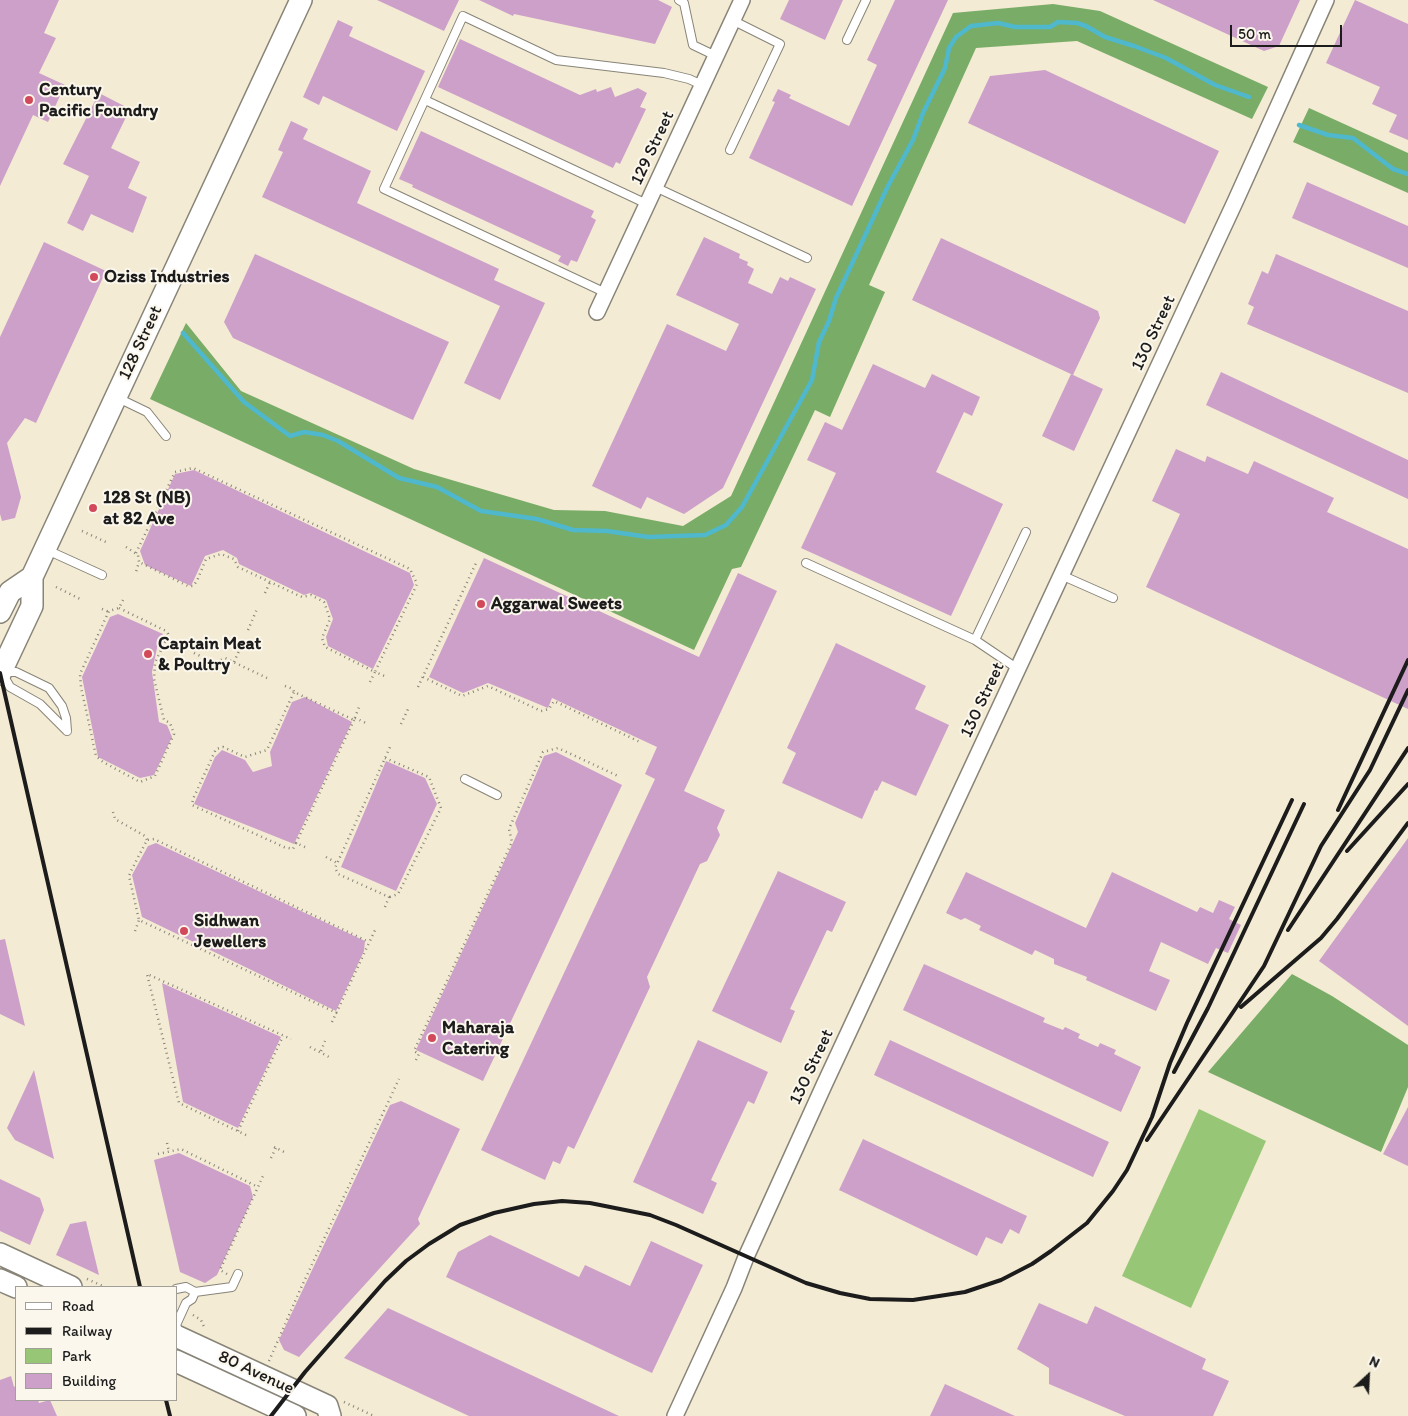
<!DOCTYPE html>
<style>
body{margin:0}
#map{position:relative;width:1408px;height:1416px;overflow:hidden;background:#f3ebd3;font-family:Itim,sans-serif}
canvas{display:block}
.legend{position:absolute;left:15px;top:1286px;width:162px;height:115px;box-sizing:border-box;background:#fbf7ec;border:1px solid #a29f99;margin:0;padding:6px 9px;list-style:none;font-size:15px;color:#1c1c1c}
.legend li{display:flex;align-items:center;gap:10px;height:25px}
.legend b{width:25px;border:1px solid #a29f99}
.north{position:absolute;left:1343px;top:1351px;width:50px;height:50px;-webkit-text-stroke:4px #fbf7ec;paint-order:stroke;rotate:25deg;font-size:14px;font-weight:700;line-height:20px;text-align:center;color:#1c1c1c}
.north::after{content:'';display:block;margin:auto;width:18px;height:22px;background:#1c1c1c;clip-path:polygon(50% 0,100% 100%,50% 72%,0 100%)}
.scale{position:absolute;left:1230px;top:25px;width:112px;height:22px;box-sizing:border-box;border:2px solid #1c1c1c;border-top:0;padding-left:6px;font-size:15px;line-height:18px;white-space:nowrap;color:#1c1c1c;-webkit-text-stroke:4px #fbf7ec;paint-order:stroke}
</style>
<div id="map">
<canvas width="1408" height="1416"></canvas>
<ul class="legend">
<li><b style="height:6px;background:#fff"></b>Road</li>
<li><b style="height:6px;background:#1c1c1c"></b>Railway</li>
<li><b style="height:14px;background:#97c776"></b>Park</li>
<li><b style="height:14px;background:#cda0c9"></b>Building</li>
</ul>
<div class="north">N</div>
<div class="scale">50 m</div>
</div>
<script>
const c = document.querySelector('canvas').getContext('2d');
c.lineJoin = 'round';
function fill(path, color) {
  c.fillStyle = color;
  c.fill(path, 'evenodd');
}
function toPath(rows) {
  const path = new Path2D();
  for (const r of rows) {
    path.moveTo(r[0], r[1]);
    for (let i = 2; i < r.length; i += 2) path.lineTo(r[i], r[i + 1]);
  }
  return path;
}
function stroke(path, color, width, dash) {
  c.strokeStyle = color;
  c.lineWidth = width;
  c.lineCap = dash ? 'butt' : 'round';
  c.setLineDash(dash || []);
  c.stroke(path);
}
function write(font, color, halo, rows, align = 'center') {
  c.font = font + ' Itim,sans-serif';
  c.lineWidth = 4;
  c.setLineDash([]);
  c.textBaseline = 'middle';
  c.strokeStyle = halo;
  c.fillStyle = color;
  for (const [text, x, y, turn = 0] of rows) {
    c.save();
    c.translate(x, y);
    c.rotate((+turn || 0) * Math.PI / 180);
    c.textAlign = isNaN(turn) ? turn : align;
    if (halo) c.strokeText(text, 0, 0);
    c.fillText(text, 0, 0);
    c.restore();
  }
}
const green = toPath([
 [1199,1109,1266,1141,1191,1308,1122,1276]
]);
const forest = toPath([
 [1053,4,1100,11,1268,87,1252,119,1077,41,976,48,869,285,885,292,830,417,815,410,741,567,732,569,694,650,150,399,186,323,241,391,414,469,554,510,605,511,683,526,731,496,953,13],
 [1309,108,1408,153,1408,193,1293,142],
 [1292,974,1332,996,1408,1045,1408,1087,1381,1152,1208,1072]
]);
const stream = toPath([
 [1299,125,1328,135,1353,138,1393,169,1408,174],
 [183,333,244,402,290,436,304,432,323,435,338,441,399,478,437,487,481,511,537,519,573,530,607,531,648,537,705,535,726,525,742,507,812,380,819,342,829,321,836,298,888,186,913,140,923,113,945,68,949,48,956,37,971,26,998,23,1015,27,1050,27,1058,22,1077,23,1086,26,1105,37,1134,46,1166,58,1215,85,1249,97]
]);
const building = toPath([
 [0,0,59,0,44,33,56,38,39,73,65,85,48,122,33,115,0,186],
 [377,0,459,0,444,31],
 [479,0,658,0,672,7,655,44,514,14,513,16],
 [789,0,843,0,825,40,780,19],
 [895,0,948,0,852,206,749,158,775,102,772,101,778,89,791,95,789,98,849,126,877,65,867,60],
 [1153,0,1300,0,1279,46,1264,51],
 [1355,0,1408,24,1408,140,1389,132,1397,115,1372,104,1380,87,1326,63],
 [338,20,353,27,349,36,425,71,397,131,323,96,319,105,303,97],
 [460,39,580,95,596,89,597,92,611,87,615,97,638,88,647,93,640,107,646,109,620,164,616,162,613,168,438,87],
 [1045,70,1219,151,1185,224,968,123,990,76],
 [99,93,130,109,111,148,140,162,128,188,147,197,133,233,91,214,83,231,67,223,89,176,63,164],
 [291,121,308,129,303,139,371,171,357,203,499,269,494,280,545,303,500,400,464,383,500,306,262,197,283,152,278,150],
 [421,131,594,211,591,217,596,220,577,262,571,260,568,266,558,261,561,256,412,187,413,185,399,179],
 [1307,182,1408,226,1408,268,1292,218],
 [704,237,740,254,739,258,748,262,747,265,754,269,748,283,772,294,780,277,788,281,790,277,816,289,723,488,684,514,647,497,641,509,592,486,667,324,726,351,739,324,676,295],
 [941,238,1098,311,1100,318,1073,375,912,300],
 [44,242,106,271,36,423,25,418,7,443,21,497,15,518,2,521,0,514,0,337],
 [255,254,449,342,413,420,233,338,224,322],
 [1276,254,1408,311,1408,393,1247,324,1254,307,1248,304,1262,271,1268,274],
 [873,364,925,388,932,374,980,397,972,416,964,412,936,472,1003,504,951,616,801,548,836,473,807,460,825,422,842,430],
 [1221,372,1408,460,1408,499,1206,405],
 [1071,374,1103,389,1074,451,1042,436],
 [1176,449,1205,462,1207,456,1248,474,1254,461,1334,498,1327,512,1408,549,1408,709,1146,587,1180,514,1152,501],
 [194,470,410,573,414,585,373,669,328,646,326,637,333,619,326,600,310,593,304,595,239,564,237,558,223,550,205,556,191,586,145,565,140,551,175,474],
 [484,558,699,657,738,573,777,591,684,791,725,810,717,828,720,835,707,861,700,864,647,977,650,987,574,1149,568,1146,560,1164,553,1161,545,1180,481,1150,655,779,645,774,657,747,552,698,548,708,488,683,463,693,429,677],
 [118,614,163,634,157,648,152,672,159,722,167,725,172,737,154,775,140,778,98,757,82,677,110,617],
 [836,643,926,686,915,709,949,725,916,796,882,781,877,791,875,790,862,819,782,783,796,753,787,748],
 [305,697,352,722,294,844,194,804,215,757,222,750,245,760,253,772,272,766,270,752,292,702],
 [556,752,622,785,483,1081,416,1050,518,832,515,823,544,756],
 [386,761,425,778,437,804,396,891,341,867],
 [1408,838,1408,1026,1319,961],
 [156,843,365,941,364,951,336,1011,142,917,132,875,148,846],
 [778,871,846,902,832,932,827,930,790,1009,795,1011,781,1043,712,1011],
 [966,872,1086,928,1112,872,1197,912,1200,907,1213,913,1219,900,1235,907,1229,919,1241,925,1228,953,1216,948,1208,964,1161,942,1149,971,1170,980,1156,1011,1086,980,1087,977,1054,964,1054,959,1035,950,1032,955,979,930,981,926,965,918,961,920,946,913],
 [5,939,25,1026,0,1014,0,940],
 [924,964,1045,1018,1043,1022,1063,1030,1065,1027,1080,1034,1078,1038,1098,1047,1100,1043,1116,1050,1114,1054,1141,1067,1121,1112,903,1010],
 [162,983,281,1037,238,1128,183,1102],
 [698,1040,768,1072,754,1104,748,1101,711,1180,717,1183,703,1214,633,1182],
 [890,1040,1109,1142,1093,1177,874,1075],
 [34,1070,54,1159,15,1140,7,1128],
 [401,1101,460,1129,418,1219,420,1224,299,1357,284,1350,279,1340,390,1105],
 [1408,1107,1408,1166,1383,1154],
 [863,1139,1027,1216,1019,1234,1010,1229,1002,1244,986,1237,977,1256,839,1190],
 [179,1153,250,1186,253,1197,217,1275,205,1283,180,1272,154,1160],
 [0,1179,40,1198,44,1210,30,1245,0,1231],
 [86,1221,99,1275,56,1255,70,1224],
 [490,1235,579,1277,585,1265,630,1286,651,1241,703,1265,652,1373,446,1277,458,1252],
 [1039,1303,1087,1324,1095,1306,1206,1359,1202,1369,1229,1381,1213,1416,1125,1416,1049,1384,1049,1368,1017,1349],
 [388,1308,619,1416,469,1416,344,1358],
 [11,1376,14,1387,16,1386,16,1400,38,1400,39,1403,50,1400,57,1416,0,1416,0,1380],
 [945,1384,1015,1416,930,1416]
]);
const path = toPath([
 [82,531,106,542],
 [126,547,138,555,139,562,136,572],
 [136,553,175,472,193,468,410,569,417,584,375,672,325,647,322,638,330,619,324,602,311,595,302,597,238,567,234,559,221,554,206,559,197,581,193,586,188,586,139,562],
 [56,587,80,599],
 [265,593,270,582],
 [123,600,119,608,109,611,80,674,81,687,96,756,103,762,140,782,155,776,174,734,170,723,164,720,154,679,155,663,165,642,168,639],
 [119,608,166,631,168,634,168,639,177,644],
 [102,609,109,612],
 [248,630,257,609],
 [194,653,215,663,225,658,267,678],
 [234,662,239,651],
 [423,677,462,696,488,686,541,711,549,709,554,701,640,742],
 [370,682,375,672,387,677],
 [285,686,293,689,294,692],
 [418,687,477,561],
 [355,718,366,723],
 [401,724,409,707],
 [385,758,429,777,441,808,398,894,390,897],
 [113,812,115,819,145,836,147,840],
 [296,843,354,720],
 [305,847,296,843,293,849,284,847,192,805,193,799,216,749,223,747,245,757,267,750,294,692,354,720,359,707],
 [326,857,337,863],
 [385,907,389,897,338,874,335,868,391,745],
 [135,931,139,920],
 [337,1013,139,920,129,876,131,871,147,840,154,839,369,942],
 [332,1022,376,928],
 [310,1047,331,1058],
 [321,1051,325,1041],
 [416,1060,419,1054,414,1051,512,842,509,829,543,752,558,748,618,776],
 [238,1131,283,1036],
 [246,1135,179,1103,147,974,291,1039],
 [167,1143,169,1152],
 [274,1147,286,1153],
 [158,1154,181,1149,258,1187],
 [271,1158,276,1148],
 [227,1274,220,1270,263,1176],
 [87,1279,105,1287],
 [193,1315,201,1320,205,1329],
 [269,1361,300,1290,399,1079],
 [344,1402,374,1416]
]);
const service = toPath([
 [679,0,684,3,693,45,716,56],
 [847,40,866,0],
 [425,100,647,204],
 [730,150,780,44,732,20],
 [655,187,807,258],
 [606,293,384,189,463,16,556,60,664,73,689,79,702,85],
 [118,398,147,412,166,436],
 [47,550,102,575],
 [806,563,975,640,1018,669],
 [1061,575,1113,598],
 [975,640,1026,532],
 [3,672,16,672,49,688,62,706,66,718,67,731],
 [2,673,10,687,40,704,67,731],
 [465,779,497,795],
 [176,1289,186,1287,195,1292,232,1287,238,1274],
 [179,1333,176,1325,186,1303,192,1299,195,1292]
]);
const minor = toPath([
 [597,312,742,0],
 [675,1416,734,1288,746,1257,825,1083,1235,202,1326,0]
]);
const secondary = toPath([
 [0,612,10,592,32,577],
 [0,674,32,606,32,577,301,0],
 [0,1254,71,1287],
 [0,1280,16,1287],
 [176,1336,327,1406,330,1416],
 [176,1361,295,1416]
]);
const rail = toPath([
 [0,673,140,1287],
 [1338,810,1408,660],
 [1347,851,1408,784],
 [1288,930,1408,748],
 [1241,1007,1321,938,1337,919,1408,823],
 [1174,1072,1208,1008,1304,804],
 [1147,1140,1264,966,1321,846,1370,770,1408,690],
 [166,1400,170,1416],
 [271,1416,305,1372,385,1281,406,1261,429,1244,460,1225,494,1213,534,1204,562,1201,590,1203,650,1215,676,1225,806,1283,840,1293,870,1299,913,1300,965,1292,1001,1280,1032,1264,1051,1251,1087,1223,1113,1191,1127,1170,1152,1117,1170,1063,1187,1023,1292,800]
]);
const markers = [
 [29,100,5,"#d1495b"],
 [94,277,5,"#d1495b"],
 [93,508,5,"#d1495b"],
 [481,604,5,"#d1495b"],
 [148,654,5,"#d1495b"],
 [184,931,5,"#d1495b"],
 [432,1038,5,"#d1495b"]
];
const poiNames = [
 ["Century",39,90],
 ["Pacific Foundry",39,111],
 ["Oziss Industries",104,277],
 ["128 St (NB)",103,498],
 ["at 82 Ave",103,519],
 ["Aggarwal Sweets",491,604],
 ["Captain Meat",158,644],
 ["& Poultry",158,665],
 ["Sidhwan",194,921],
 ["Jewellers",194,942],
 ["Maharaja",442,1028],
 ["Catering",442,1049]
];
const streetNames = [
 ["129 Street",653,148,-65],
 ["130 Street",1154,333,-65],
 ["128 Street",141,343,-65],
 ["130 Street",983,700,-65],
 ["130 Street",812,1067,-65],
 ["80 Avenue",256,1373,25]
];
fill(green, '#97c776');
fill(forest, '#79ac67');
stroke(stream, '#4fb8cc', 4.5);
fill(building, '#cda0c9');
stroke(service, '#888478', 10);
stroke(minor, '#888478', 18);
stroke(secondary, '#888478', 24);
stroke(path, '#888478', 2.5, [1, 4]);
stroke(service, '#fff', 8);
stroke(minor, '#fff', 15);
stroke(secondary, '#fff', 21);
stroke(rail, '#1c1c1c', 4);
for (const [x, y, r, color] of markers) {
  const dot = new Path2D();
  dot.arc(x, y, r, 0, 2 * Math.PI);
  c.fillStyle = color;
  c.fill(dot);
  stroke(dot, '#fbf7ec', 2);
}
write('bold 18px', '#1c1c1c', '#fbf7ec', poiNames, 'left');
write('18px', '#1c1c1c', '#fbf7ec', streetNames);
</script>
